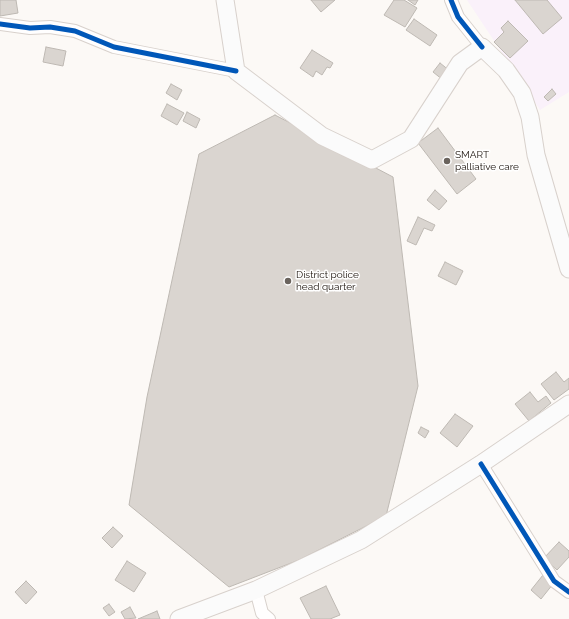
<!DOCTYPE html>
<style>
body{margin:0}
canvas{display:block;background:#fcf9f6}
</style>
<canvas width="569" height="619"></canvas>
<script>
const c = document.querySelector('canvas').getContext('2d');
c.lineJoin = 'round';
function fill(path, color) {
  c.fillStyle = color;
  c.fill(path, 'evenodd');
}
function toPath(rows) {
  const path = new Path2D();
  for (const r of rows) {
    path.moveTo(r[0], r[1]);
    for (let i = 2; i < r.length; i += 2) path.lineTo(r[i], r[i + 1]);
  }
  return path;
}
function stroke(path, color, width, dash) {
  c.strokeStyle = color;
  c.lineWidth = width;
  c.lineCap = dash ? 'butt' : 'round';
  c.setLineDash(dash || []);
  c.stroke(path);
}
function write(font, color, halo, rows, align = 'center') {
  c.font = font + ' Raleway,sans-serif';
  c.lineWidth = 3;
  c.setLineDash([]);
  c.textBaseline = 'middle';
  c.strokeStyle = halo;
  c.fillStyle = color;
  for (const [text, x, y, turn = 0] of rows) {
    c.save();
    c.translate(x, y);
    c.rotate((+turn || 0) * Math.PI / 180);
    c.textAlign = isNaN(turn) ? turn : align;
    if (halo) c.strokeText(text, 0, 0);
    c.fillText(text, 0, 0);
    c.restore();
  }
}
const education = toPath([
 [467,0,569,0,569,92,540,110]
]);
const building = toPath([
 [0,0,16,0,18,13,0,16,0,0],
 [311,0,335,0,321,12,311,0],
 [394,0,404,0,417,8,405,27,384,15,394,0],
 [408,0,418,0,415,5,408,0],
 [515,0,547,0,562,18,543,34,515,0],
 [414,19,437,35,430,46,406,30,414,19],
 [508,21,528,41,510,58,494,42,504,32,501,28,508,21],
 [46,47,66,51,63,66,43,62,46,47],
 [312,50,333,63,330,68,327,67,322,75,316,71,313,77,300,68,312,50],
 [440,63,450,71,443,80,433,72,440,63],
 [171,84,182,90,177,100,166,93,171,84],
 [552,89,556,94,548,101,544,97,552,89],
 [167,104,184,113,177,125,161,116,167,104],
 [187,112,200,119,196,128,183,121,187,112],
 [275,115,393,177,418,386,386,516,299,560,229,587,129,505,147,397,199,154,275,115],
 [438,128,476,179,457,194,418,143,438,128],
 [435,190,447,201,439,210,427,200,435,190],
 [418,217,435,225,432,231,424,228,416,245,407,241,418,217],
 [445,262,463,271,456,285,438,276,445,262],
 [556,372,564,382,569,378,569,389,554,400,541,384,556,372],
 [530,392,538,402,546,396,551,403,529,421,515,404,530,392],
 [455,414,473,426,457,447,440,433,455,414],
 [421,427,429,431,425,438,418,433,421,427],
 [113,527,123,536,112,548,102,538,113,527],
 [559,542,569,551,569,557,557,570,544,558,559,542],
 [127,561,146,573,134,592,115,580,127,561],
 [543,575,553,584,541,599,531,590,543,575],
 [26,581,37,592,26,604,15,592,26,581],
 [326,586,340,615,330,619,311,619,300,598,326,586],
 [109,604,115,612,109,616,103,608,109,604],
 [130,607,136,618,125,619,121,612,130,607],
 [157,611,160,619,138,619,157,611]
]);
const minor = toPath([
 [451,0,458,17,482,47],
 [0,24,30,28,50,27,75,31,114,47,236,71],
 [481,464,554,581,569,592],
 [256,590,262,613,269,619]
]);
const secondary = toPath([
 [225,0,236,71,322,136,372,160,411,139,460,63,482,47,506,70,522,93,530,117,536,155,569,269],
 [179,619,256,590,361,540,481,464,569,404]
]);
const cycleway = toPath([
 [451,0,458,17,482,47],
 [0,24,30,28,50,27,75,31,114,47,236,71],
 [481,464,554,581,569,592]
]);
const markers = [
 [447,161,4,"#6a635d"],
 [288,281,4,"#6a635d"]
];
const poiNames = [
 ["SMART",455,155],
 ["palliative care",455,167],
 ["District police",296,275],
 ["head quarter",296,287]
];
fill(education, '#faf1fa');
fill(building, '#dad5d0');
stroke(building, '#beb9b3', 1);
stroke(minor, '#d8d1cc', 14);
stroke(secondary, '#d8d1cc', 19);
stroke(minor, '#fffefe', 12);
stroke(secondary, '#fbfbfb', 17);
stroke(cycleway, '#0057b8', 5);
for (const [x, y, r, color] of markers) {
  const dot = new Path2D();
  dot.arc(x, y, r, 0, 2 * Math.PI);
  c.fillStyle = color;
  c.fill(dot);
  stroke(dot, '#fff', 1.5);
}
write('10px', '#1b120b', '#fff', poiNames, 'left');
</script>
